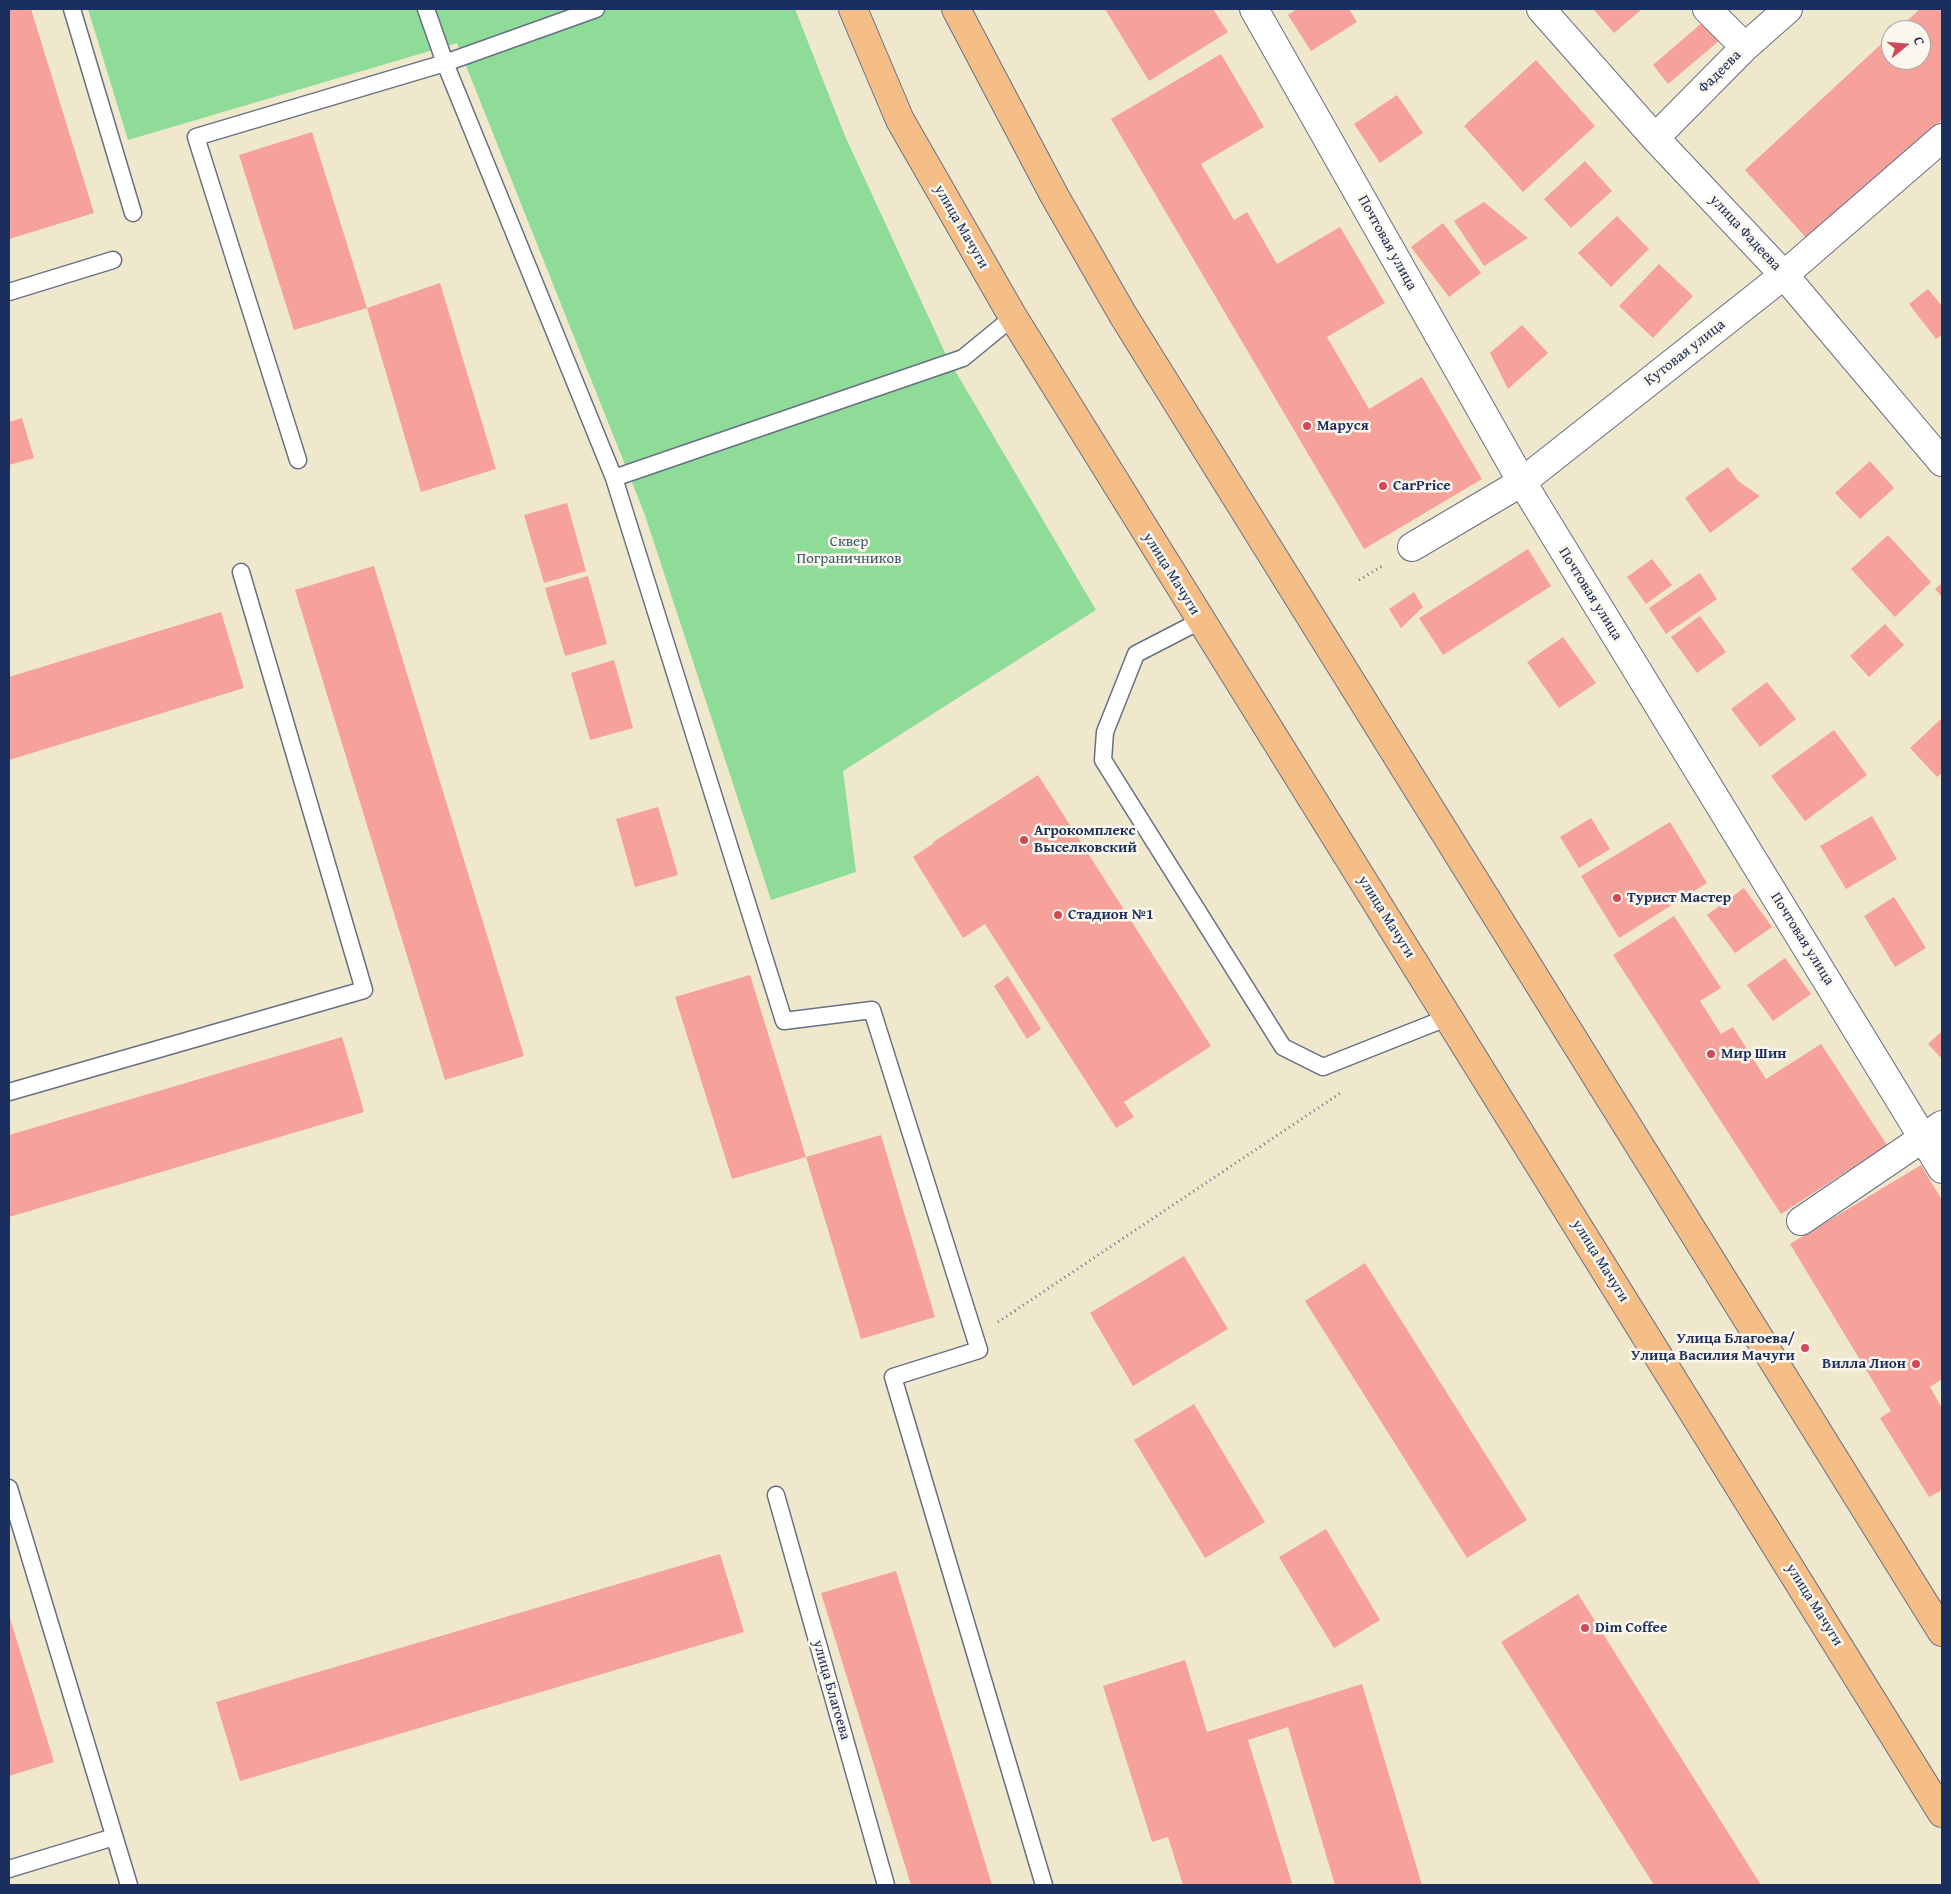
<!DOCTYPE html>
<meta charset="utf-8">
<style>
body{margin:0}
#map{position:relative;width:1951px;height:1894px;overflow:hidden;background:#f0e8cd;font-family:"Gentium Book Plus",serif}
canvas{display:block}
.frame{position:absolute;inset:0;border:10px solid #1b2f5e;pointer-events:none}
.north{position:absolute;left:1881px;top:20px;width:50px;height:50px;box-sizing:border-box;background:#fbf7ec;border:1px solid #a1a7b3;border-radius:50%;rotate:73deg;font-size:14px;font-weight:700;line-height:20px;text-align:center;color:#1b2f5e}
.north::after{content:'';display:block;margin:auto;width:18px;height:22px;background:#d1495b;clip-path:polygon(50% 0,100% 100%,50% 72%,0 100%)}
</style>
<div id="map">
<canvas width="1951" height="1894"></canvas>
<div class="frame"></div>
<div class="north">С</div>
</div>
<script>
const c = document.querySelector('canvas').getContext('2d');
c.lineJoin = 'round';
function fill(path, color) {
  c.fillStyle = color;
  c.fill(path, 'evenodd');
}
function toPath(rows) {
  const path = new Path2D();
  for (const r of rows) {
    path.moveTo(r[0], r[1]);
    for (let i = 2; i < r.length; i += 2) path.lineTo(r[i], r[i + 1]);
  }
  return path;
}
function stroke(path, color, width, dash) {
  c.strokeStyle = color;
  c.lineWidth = width;
  c.lineCap = dash ? 'butt' : 'round';
  c.setLineDash(dash || []);
  c.stroke(path);
}
function write(font, color, halo, rows, align = 'center') {
  c.font = font + ' "Gentium Book Plus",serif';
  c.lineWidth = 5;
  c.setLineDash([]);
  c.textBaseline = 'middle';
  c.strokeStyle = halo;
  c.fillStyle = color;
  for (const [text, x, y, turn = 0] of rows) {
    c.save();
    c.translate(x, y);
    c.rotate((+turn || 0) * Math.PI / 180);
    c.textAlign = isNaN(turn) ? turn : align;
    if (halo) c.strokeText(text, 0, 0);
    c.fillText(text, 0, 0);
    c.restore();
  }
}
const green = toPath([
 [88,9,795,9,845,136,947,357,1096,610,843,771,856,872,771,900,645,515,457,43,128,140]
]);
const building = toPath([
 [9,9,31,9,94,213,9,239],
 [1105,9,1213,9,1228,32,1149,81],
 [1297,9,1349,9,1357,22,1311,51,1288,15],
 [1593,9,1642,9,1614,33],
 [1920,9,1942,9,1942,120,1810,242,1745,170,1891,35,1891,60,1921,60,1921,30,1897,30],
 [1704,21,1720,40,1668,84,1653,65],
 [1221,54,1264,127,1201,164,1234,220,1247,212,1277,264,1340,227,1385,303,1327,337,1369,409,1422,377,1482,479,1364,549,1111,119],
 [1536,60,1595,126,1523,192,1464,126],
 [1397,95,1423,133,1380,163,1354,124],
 [312,132,367,308,294,330,239,155],
 [1585,161,1612,191,1571,228,1544,199],
 [1484,202,1528,238,1484,266,1454,221],
 [1617,216,1649,249,1611,287,1578,253],
 [1443,223,1481,273,1449,297,1411,247],
 [1659,264,1693,296,1653,338,1619,306],
 [440,283,496,469,421,492,367,308],
 [1928,289,1942,306,1942,335,1936,339,1909,304],
 [1522,325,1548,353,1508,389,1490,353],
 [22,418,34,458,9,465,9,422],
 [1870,461,1894,488,1860,519,1835,493],
 [1728,467,1738,481,1760,496,1710,533,1685,498],
 [567,503,586,571,544,583,524,515],
 [1888,535,1931,582,1895,617,1851,569],
 [1528,549,1551,586,1443,655,1419,618],
 [1652,559,1672,585,1646,604,1627,577],
 [374,566,524,1056,445,1080,295,590],
 [1700,573,1717,599,1666,634,1649,608],
 [588,576,607,644,565,656,545,588],
 [1942,583,1942,597,1935,589],
 [1414,592,1423,607,1401,628,1389,609],
 [221,612,244,688,9,760,9,677],
 [1700,616,1726,652,1697,673,1671,637],
 [1885,624,1904,645,1869,677,1850,656],
 [1563,637,1596,683,1559,708,1527,662],
 [614,660,633,728,590,740,571,673],
 [1767,682,1796,719,1760,747,1731,709],
 [1942,718,1942,773,1937,777,1910,748],
 [1834,730,1867,775,1805,821,1771,776],
 [1038,775,1211,1046,1124,1102,1134,1117,1116,1128,985,924,963,938,913,857,934,843,933,842],
 [658,807,678,875,635,887,616,819],
 [1872,816,1897,859,1846,889,1820,846],
 [1591,818,1610,849,1579,868,1560,837],
 [1670,822,1707,883,1619,938,1581,876],
 [1744,888,1772,927,1735,953,1707,915],
 [1894,897,1926,948,1895,967,1864,916],
 [1674,916,1721,988,1700,1001,1721,1034,1733,1027,1766,1079,1821,1044,1887,1145,1781,1214,1613,955],
 [1785,958,1811,994,1773,1021,1747,985],
 [750,975,806,1157,732,1179,675,997],
 [1008,976,1041,1029,1027,1039,994,986],
 [1942,1031,1942,1059,1928,1044],
 [342,1037,364,1112,9,1217,9,1135],
 [881,1135,935,1317,861,1339,806,1157],
 [1921,1165,1942,1200,1942,1379,1930,1387,1942,1408,1942,1490,1929,1497,1880,1418,1891,1411,1790,1244],
 [1184,1256,1228,1329,1133,1386,1090,1313],
 [1365,1263,1527,1520,1467,1558,1305,1301],
 [1194,1404,1265,1522,1205,1558,1134,1440],
 [1326,1529,1380,1620,1334,1648,1279,1557],
 [720,1554,744,1632,240,1781,216,1702],
 [896,1571,992,1885,911,1885,821,1593],
 [1578,1594,1761,1885,1654,1885,1501,1642],
 [9,1615,54,1762,9,1776],
 [1185,1660,1207,1732,1362,1684,1422,1885,1335,1885,1288,1727,1248,1740,1292,1883,1285,1885,1183,1885,1168,1837,1152,1842,1103,1686]
]);
const path = toPath([
 [1359,580,1384,565],
 [998,1322,1342,1092]
]);
const lane = toPath([
 [72,9,133,213],
 [426,9,445,63,596,9],
 [9,292,113,260],
 [1013,317,963,358,614,478,784,1021,872,1010,979,1350,893,1377,1044,1885],
 [298,460,196,137,445,63,614,478],
 [1200,621,1136,654,1105,732,1103,760,1283,1047,1323,1067,1449,1017],
 [9,1092,364,990,241,572],
 [9,1488,129,1885],
 [776,1495,886,1885],
 [9,1869,114,1837]
]);
const street = toPath([
 [1254,9,1522,482,1942,1169],
 [1541,9,1655,138,1784,275,1942,462],
 [1707,9,1745,47],
 [1655,138,1745,47,1788,9],
 [1412,547,1522,482,1784,275,1942,138],
 [1801,1221,1942,1125]
]);
const primary = toPath([
 [853,9,900,120,1013,317,1942,1813],
 [956,9,1054,195,1123,315,1942,1632]
]);
const markers = [
 [1307,426,5,"#d1495b"],
 [1383,486,5,"#d1495b"],
 [1024,840,5,"#d1495b"],
 [1617,898,5,"#d1495b"],
 [1058,915,5,"#d1495b"],
 [1711,1054,5,"#d1495b"],
 [1805,1348,5,"#d1495b"],
 [1916,1364,5,"#d1495b"],
 [1585,1628,5,"#d1495b"]
];
const streetNames = [
 ["Фадеева",1720,72,-45],
 ["улица Мачуги",961,227,60],
 ["улица Фадеева",1745,233,47],
 ["Почтовая улица",1387,243,61],
 ["Кутовая улица",1685,353,-38],
 ["улица Мачуги",1171,574,58],
 ["Почтовая улица",1590,594,58],
 ["улица Мачуги",1386,917,58],
 ["Почтовая улица",1802,939,58],
 ["улица Мачуги",1600,1261,58],
 ["улица Мачуги",1814,1605,58],
 ["улица Благоева",831,1690,74]
];
const poiNames = [
 ["Маруся",1317,426],
 ["CarPrice",1393,486],
 ["Агрокомплекс",1034,831],
 ["Выселковский",1034,848],
 ["Турист Мастер",1627,898],
 ["Стадион №1",1068,915],
 ["Мир Шин",1721,1054],
 ["Улица Благоева/",1795,1339,"right"],
 ["Улица Василия Мачуги",1795,1356,"right"],
 ["Вилла Лион",1906,1364,"right"],
 ["Dim Coffee",1595,1628]
];
const parkNames = [
 ["Сквер",849,542],
 ["Пограничников",849,559]
];
fill(green, '#8fdb98');
fill(building, '#f6a19a');
stroke(lane, '#667085', 19);
stroke(street, '#667085', 30);
stroke(primary, '#667085', 30);
stroke(path, '#667085', 3, [1, 4]);
stroke(lane, '#fff', 16);
stroke(street, '#fff', 28);
stroke(primary, '#f6be87', 28);
for (const [x, y, r, color] of markers) {
  const dot = new Path2D();
  dot.arc(x, y, r, 0, 2 * Math.PI);
  c.fillStyle = color;
  c.fill(dot);
  stroke(dot, '#fbf7ec', 2);
}
write('15px', '#1b2f5e', '#fbf7ec', streetNames);
write('bold 15px', '#1b2f5e', '#fbf7ec', poiNames, 'left');
write('15px', '#385a6c', '#fbf7ec', parkNames);
</script>
